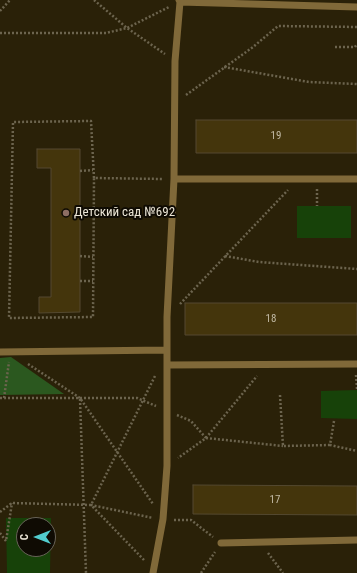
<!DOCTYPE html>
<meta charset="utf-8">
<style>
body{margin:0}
#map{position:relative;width:357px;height:573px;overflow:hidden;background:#2a2108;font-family:"Roboto Condensed",sans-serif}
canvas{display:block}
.north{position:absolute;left:16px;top:517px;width:40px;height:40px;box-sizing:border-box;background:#0f0b03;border:1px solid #676257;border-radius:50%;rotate:270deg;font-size:11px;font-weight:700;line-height:16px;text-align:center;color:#ebe5d6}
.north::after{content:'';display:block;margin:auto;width:14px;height:18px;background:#52cdce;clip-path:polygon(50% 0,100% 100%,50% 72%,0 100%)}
</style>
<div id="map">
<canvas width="357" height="573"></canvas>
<div class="north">С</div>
</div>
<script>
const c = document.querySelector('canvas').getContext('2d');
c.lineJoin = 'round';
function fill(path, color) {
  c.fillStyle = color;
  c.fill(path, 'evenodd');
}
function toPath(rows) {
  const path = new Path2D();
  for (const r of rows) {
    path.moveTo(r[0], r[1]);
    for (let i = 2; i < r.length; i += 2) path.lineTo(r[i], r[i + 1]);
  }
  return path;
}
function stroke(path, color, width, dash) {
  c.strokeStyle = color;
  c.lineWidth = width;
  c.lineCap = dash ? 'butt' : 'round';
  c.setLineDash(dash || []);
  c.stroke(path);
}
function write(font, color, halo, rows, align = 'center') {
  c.font = font + ' "Roboto Condensed",sans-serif';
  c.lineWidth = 4;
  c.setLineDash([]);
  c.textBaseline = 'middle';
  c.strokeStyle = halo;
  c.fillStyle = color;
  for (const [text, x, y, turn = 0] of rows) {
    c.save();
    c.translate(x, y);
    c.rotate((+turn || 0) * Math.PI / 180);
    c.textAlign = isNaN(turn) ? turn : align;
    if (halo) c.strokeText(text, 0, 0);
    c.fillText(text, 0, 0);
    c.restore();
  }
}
const green = toPath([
 [297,206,351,206,351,238,297,238],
 [357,390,357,419,321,418,321,391],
 [6,518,51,518,50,573,7,573],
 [24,525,48,525,48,549,24,549]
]);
const forest = toPath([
 [11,357,64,394,0,395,0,358]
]);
const building = toPath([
 [196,120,357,120,357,153,196,153,196,120],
 [37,149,80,149,80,312,39,313,39,297,51,297,51,168,37,168,37,149],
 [185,303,357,303,357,335,185,335,185,303],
 [193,485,357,486,357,515,193,514,193,485]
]);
const path = toPath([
 [94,0,127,28,165,54],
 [0,11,10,0],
 [0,33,106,33,127,28,169,7],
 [335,47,355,47,357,44],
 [224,67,309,82,357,84],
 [186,95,253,47,278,26,357,27],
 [80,171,93,170],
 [94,178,91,121,13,122,9,318,93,317,94,178,163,179],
 [317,189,317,206],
 [80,256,93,257],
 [225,256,259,262,357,269],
 [80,281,93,281],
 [180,304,288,190],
 [28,364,80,398,153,504],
 [356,375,357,389],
 [280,395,283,446,330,445],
 [0,398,137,398,156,406],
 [4,398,9,362],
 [80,399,86,573],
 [177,415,191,421,206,438,178,458],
 [334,421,330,445,357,451],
 [206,438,257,376],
 [206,438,283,446],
 [0,512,12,503,91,505,155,376],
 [174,520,191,520,213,537],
 [0,533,6,541,12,503],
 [268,553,283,573],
 [144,560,91,505,153,518],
 [201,573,215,552]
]);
const service = toPath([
 [179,0,180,2,357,7],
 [174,179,357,179],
 [0,352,167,350],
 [167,365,357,364],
 [221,543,357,540],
 [153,573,163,519,167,466,167,317,174,179,175,61,180,2]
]);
const markers = [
 [66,213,4,"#8d6e63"]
];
const numberNames = [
 ["19",276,136],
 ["18",271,319],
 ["17",275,500]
];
const poiNames = [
 ["Детский сад №692",74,213]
];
fill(green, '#174209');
fill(forest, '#2b581f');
fill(building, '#44350c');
stroke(building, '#544930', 1);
stroke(path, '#6c644e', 2.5, [2, 2]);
stroke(service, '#806939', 7);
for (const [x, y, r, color] of markers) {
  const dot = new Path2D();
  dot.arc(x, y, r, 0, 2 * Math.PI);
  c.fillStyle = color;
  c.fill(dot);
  stroke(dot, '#0f0b03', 1.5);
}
write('11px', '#c1b9a4', null, numberNames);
write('13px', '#ebe5d6', '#0f0b03', poiNames, 'left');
</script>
